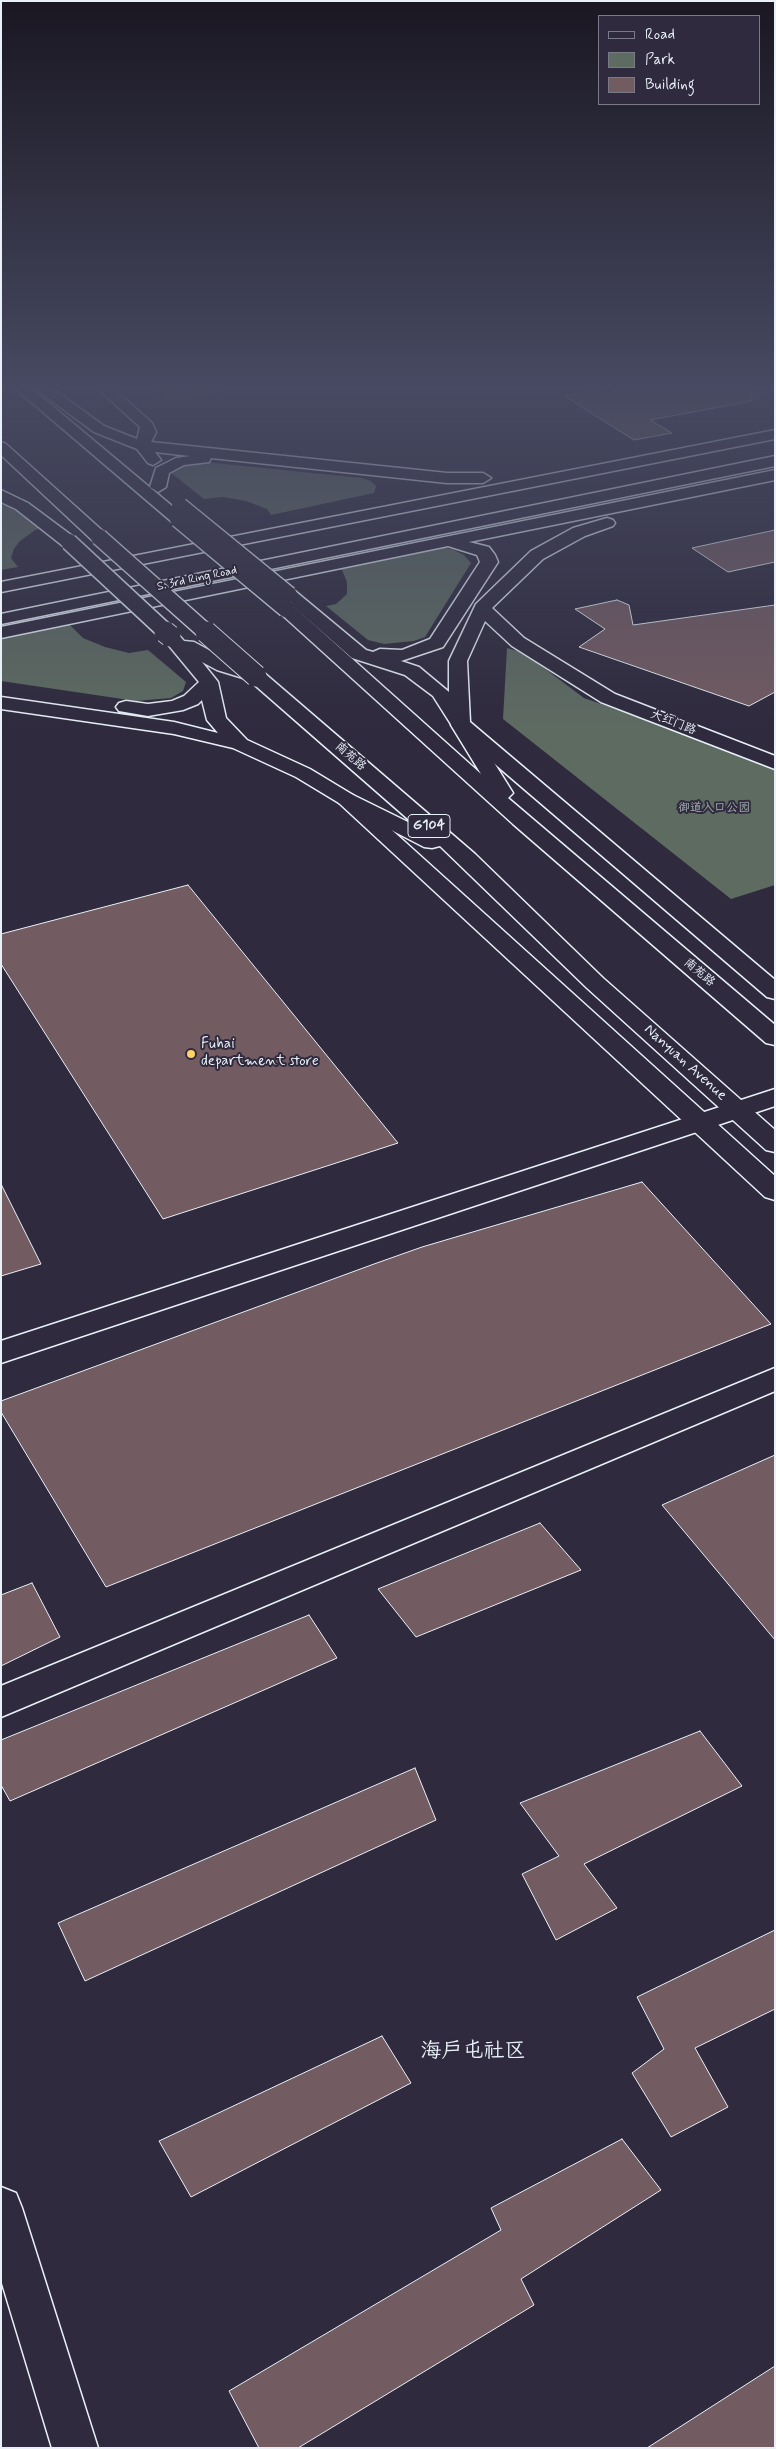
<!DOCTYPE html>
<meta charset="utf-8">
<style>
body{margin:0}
#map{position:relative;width:776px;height:2449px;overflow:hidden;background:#2f2a3d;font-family:Mynerve,sans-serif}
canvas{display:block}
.frame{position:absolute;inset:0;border:2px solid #e8f1f8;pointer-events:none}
.legend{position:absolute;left:598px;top:15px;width:162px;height:90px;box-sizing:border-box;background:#2f2a3d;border:1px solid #797a88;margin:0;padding:6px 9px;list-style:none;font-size:15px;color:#e8f1f8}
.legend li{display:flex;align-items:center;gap:10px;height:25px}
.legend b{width:25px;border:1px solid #797a88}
</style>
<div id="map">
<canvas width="776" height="2449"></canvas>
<div class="frame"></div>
<ul class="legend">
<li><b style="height:6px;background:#2f2a3d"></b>Road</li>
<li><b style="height:14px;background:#5e6b61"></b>Park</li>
<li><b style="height:14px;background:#725b61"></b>Building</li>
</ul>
</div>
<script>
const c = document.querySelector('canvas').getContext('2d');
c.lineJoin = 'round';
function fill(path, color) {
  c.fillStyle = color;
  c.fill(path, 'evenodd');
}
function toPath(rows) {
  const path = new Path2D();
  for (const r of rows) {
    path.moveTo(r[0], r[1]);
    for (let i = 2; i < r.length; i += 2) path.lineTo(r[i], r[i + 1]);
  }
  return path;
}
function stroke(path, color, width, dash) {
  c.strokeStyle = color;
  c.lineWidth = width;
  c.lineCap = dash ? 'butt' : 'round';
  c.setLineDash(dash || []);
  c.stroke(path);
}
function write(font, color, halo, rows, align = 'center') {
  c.font = font + ' Mynerve,"LXGW WenKai TC",sans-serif';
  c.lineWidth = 4;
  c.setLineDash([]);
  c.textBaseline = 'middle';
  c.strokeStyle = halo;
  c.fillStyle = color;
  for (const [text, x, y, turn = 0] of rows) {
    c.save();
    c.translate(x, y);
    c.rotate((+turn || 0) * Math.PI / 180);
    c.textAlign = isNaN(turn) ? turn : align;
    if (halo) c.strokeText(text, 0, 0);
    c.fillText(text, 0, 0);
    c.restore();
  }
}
const built = toPath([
 [152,389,239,389,168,402]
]);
const green = toPath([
 [195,461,362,478,371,481,376,486,374,493,271,515,267,509,246,501,223,497,204,499,170,472,180,464],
 [1,501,17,502,44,528,35,530,19,542,14,549,11,558,18,567,1,570],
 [441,547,454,550,464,555,471,563,425,637,414,641,384,644,368,640,326,606,336,604,347,594,347,582,342,570,338,569],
 [69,624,83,638,105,647,129,653,148,650,186,682,183,691,171,698,136,701,1,681,1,639],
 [507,648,524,653,584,698,775,765,775,885,731,899,503,719]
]);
const building = toPath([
 [628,389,751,389,752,401,650,420,672,433,634,440,564,396,596,390,602,394,628,389],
 [775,530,775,562,728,572,692,548,775,530],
 [617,600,629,605,633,625,775,605,775,692,749,706,579,647,605,629,575,609,617,600],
 [188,885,398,1143,163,1219,1,964,1,934,188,885],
 [642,1182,771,1324,106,1587,1,1412,1,1401,374,1264,422,1247,642,1182],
 [1,1184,41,1264,1,1276,1,1184],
 [775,1455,775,1640,662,1505,775,1455],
 [540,1523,581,1570,416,1637,378,1589,540,1523],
 [32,1583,60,1637,1,1666,1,1595,32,1583],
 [309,1615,337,1658,10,1801,1,1785,1,1740,309,1615],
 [700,1731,742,1786,584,1864,617,1908,556,1940,522,1874,559,1856,520,1803,700,1731],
 [415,1768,436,1820,85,1981,58,1923,415,1768],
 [775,1930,775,2009,695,2048,728,2107,671,2137,632,2073,664,2049,637,1997,775,1930],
 [382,2036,411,2083,191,2197,159,2141,382,2036],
 [622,2139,661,2190,521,2279,534,2305,298,2448,259,2448,229,2391,501,2230,491,2208,622,2139],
 [775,2366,775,2448,647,2448,775,2366]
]);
const street = toPath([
 [775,1089,775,1106,1,1363,1,1341,775,1089],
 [775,1368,775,1391,1,1717,1,1686,775,1368],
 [1,2187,16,2193,22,2208,98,2448,52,2448,1,2280,1,2187]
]);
const secondary = toPath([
 [36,389,53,389,104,426,137,439,140,427,98,389,114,389,152,423,156,432,151,442,447,473,483,473,491,478,483,483,447,483,211,458,209,462,184,465,169,473,166,487,158,492,150,487,156,468,176,458,190,456,155,452,161,460,153,465,148,463,137,449,94,432,36,389],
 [775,430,775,439,1,592,1,582,775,430],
 [775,470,775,480,469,542,489,547,495,555,498,562,443,647,401,661,419,667,449,692,449,661,476,604,531,551,573,528,607,518,613,520,615,523,613,526,585,536,543,559,492,608,524,638,615,694,775,756,775,769,601,702,512,646,485,621,467,661,470,722,775,980,775,999,767,997,454,729,433,696,405,675,352,658,280,595,283,591,295,591,366,650,373,652,380,649,402,650,430,639,480,562,477,555,448,546,1,638,1,627,775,470],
 [1,490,28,503,75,538,77,542,75,546,63,546,16,509,1,502,1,490],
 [170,631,176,632,184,641,194,642,231,662,263,672,265,676,263,680,256,682,217,670,202,662,218,682,226,718,247,740,310,769,353,795,775,1176,775,1200,765,1197,339,803,296,777,233,748,174,734,1,709,1,697,174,722,218,733,207,720,202,700,198,704,183,710,148,716,119,711,116,707,119,703,126,701,148,704,172,701,184,696,199,682,161,636,164,632,170,631]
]);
const highway = toPath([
 [16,389,32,389,184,516,186,519,184,522,172,522,16,389],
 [1,442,6,444,105,533,107,537,105,541,93,541,1,455,1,442],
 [775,456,775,466,1,624,1,614,775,456],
 [286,604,292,605,481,774,451,725,454,721,461,719,468,721,513,793,508,798,775,1025,775,1045,766,1043,513,824,280,613,277,609,280,605,286,604],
 [256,670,263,672,475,854,603,978,775,1130,775,1152,766,1150,587,988,440,846,432,848,424,847,339,803,336,799,339,795,346,793,353,795,416,826,249,680,247,676,249,672,256,670]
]);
const secondaryBridgeFar1 = toPath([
 [180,506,289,595],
 [69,542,167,633]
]);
const secondaryBridge = toPath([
 [165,632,170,636]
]);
const highwayBridgeFar1 = toPath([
 [178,519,286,609],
 [99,537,207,633]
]);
const highwayBridge = toPath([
 [206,632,256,676]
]);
const markers = [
 [191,1054,5,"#ffd166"]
];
const farStreetnames = [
 ["S. 3rd Ring Road",197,579,-12],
 ["大红门路",673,723,21],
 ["南苑路",350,757,41],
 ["南苑路",699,973,40]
];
const farParknames = [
 ["御道入口公园",714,808]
];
const shields = [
 [429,826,42]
];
const shieldNames = [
 ["G104",429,826]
];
const poiNames = [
 ["Fuhai",201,1045],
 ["department store",201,1062]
];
const streetNames = [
 ["Nanyuan Avenue",685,1063,42]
];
const nearQuarternames = [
 ["海户屯社区",473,2053]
];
fill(built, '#433948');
fill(green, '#5e6b61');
fill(building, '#725b61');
stroke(building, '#e8f1f8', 1);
stroke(street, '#e8f1f8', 3);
stroke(secondary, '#e8f1f8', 3);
stroke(highway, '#e8f1f8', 3);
fill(street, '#2f2a3d');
fill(secondary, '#2f2a3d');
fill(highway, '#2f2a3d');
stroke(secondaryBridgeFar1, '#e8f1f8', 19, []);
stroke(secondaryBridge, '#e8f1f8', 23, []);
stroke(highwayBridgeFar1, '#e8f1f8', 19, []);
stroke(highwayBridge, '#e8f1f8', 23, []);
stroke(secondaryBridgeFar1, '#2f2a3d', 16);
stroke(secondaryBridge, '#2f2a3d', 21);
stroke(highwayBridgeFar1, '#2f2a3d', 16);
stroke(highwayBridge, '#2f2a3d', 21);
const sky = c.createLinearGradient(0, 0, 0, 732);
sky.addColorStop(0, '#1a1722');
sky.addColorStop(0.53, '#474a62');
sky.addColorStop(1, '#474a6200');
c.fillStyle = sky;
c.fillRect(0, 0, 776, 732);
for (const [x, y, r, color] of markers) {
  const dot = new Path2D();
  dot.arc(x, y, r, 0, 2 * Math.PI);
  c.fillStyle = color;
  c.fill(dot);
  stroke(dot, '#2f2a3d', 2);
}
write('12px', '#e8f1f8', '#2f2a3d', farStreetnames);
write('12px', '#aab5b4', '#2f2a3d', farParknames);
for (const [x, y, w] of shields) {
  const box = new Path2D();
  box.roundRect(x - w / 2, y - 11.5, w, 23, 4);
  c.fillStyle = '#2f2a3d';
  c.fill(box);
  stroke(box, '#e8f1f8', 1);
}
write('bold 14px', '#e8f1f8', null, shieldNames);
write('15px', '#e8f1f8', '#2f2a3d', poiNames, 'left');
write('15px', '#e8f1f8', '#2f2a3d', streetNames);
write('21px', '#e8f1f8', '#2f2a3d', nearQuarternames);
</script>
